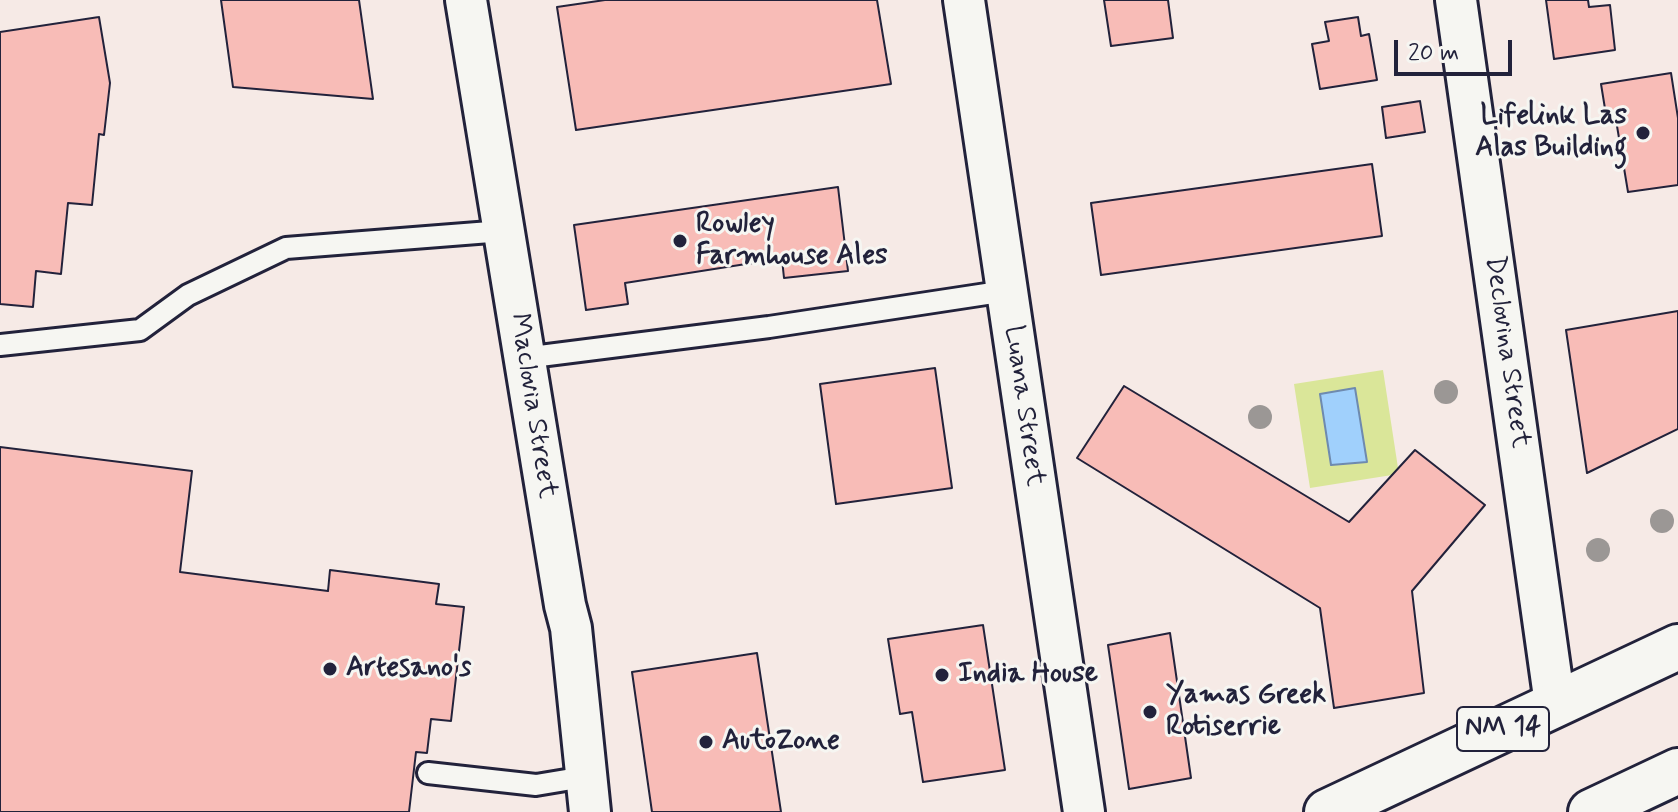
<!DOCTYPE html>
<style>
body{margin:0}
#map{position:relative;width:1678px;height:812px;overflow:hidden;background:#f6eae6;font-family:Mynerve,sans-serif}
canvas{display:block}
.scale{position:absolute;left:1394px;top:40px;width:118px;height:36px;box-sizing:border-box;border:4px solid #22223b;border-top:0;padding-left:10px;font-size:24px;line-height:28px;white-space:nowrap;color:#22223b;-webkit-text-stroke:6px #f6f6f2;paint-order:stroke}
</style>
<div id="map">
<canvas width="1678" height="812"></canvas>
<div class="scale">20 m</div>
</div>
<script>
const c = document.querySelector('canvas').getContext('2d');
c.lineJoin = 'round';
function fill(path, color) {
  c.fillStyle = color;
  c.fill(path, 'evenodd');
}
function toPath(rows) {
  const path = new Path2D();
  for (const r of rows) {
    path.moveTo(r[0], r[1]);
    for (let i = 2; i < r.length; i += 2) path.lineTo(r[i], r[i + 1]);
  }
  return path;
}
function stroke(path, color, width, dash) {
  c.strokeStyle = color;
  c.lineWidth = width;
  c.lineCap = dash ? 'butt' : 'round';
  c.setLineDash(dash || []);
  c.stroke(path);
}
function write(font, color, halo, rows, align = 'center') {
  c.font = font + ' Mynerve,sans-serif';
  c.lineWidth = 6;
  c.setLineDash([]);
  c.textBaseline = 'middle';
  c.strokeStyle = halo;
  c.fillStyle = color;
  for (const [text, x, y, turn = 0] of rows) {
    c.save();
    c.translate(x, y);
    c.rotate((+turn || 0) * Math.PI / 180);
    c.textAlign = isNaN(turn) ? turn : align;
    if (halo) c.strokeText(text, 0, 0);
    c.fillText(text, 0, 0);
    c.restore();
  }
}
const green = toPath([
 [1383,370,1398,468,1392,475,1310,488,1294,384]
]);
const water = toPath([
 [1355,388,1367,462,1331,465,1320,394,1355,388]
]);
const building = toPath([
 [221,0,359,0,373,99,233,87,221,0],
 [605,0,877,0,891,84,576,130,557,7,605,0],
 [1104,0,1168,0,1173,38,1111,46,1104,0],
 [1546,0,1588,0,1589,7,1610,5,1615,50,1554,59,1546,0],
 [99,17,110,83,104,135,99,134,92,205,68,203,61,274,36,271,33,307,0,304,0,32,99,17],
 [1358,17,1361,36,1369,34,1377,80,1320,89,1312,44,1329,41,1325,22,1358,17],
 [1671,73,1678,118,1678,185,1628,192,1616,120,1607,121,1601,84,1671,73],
 [1420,101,1425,132,1386,138,1382,107,1420,101],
 [1372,164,1382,236,1101,275,1091,203,1372,164],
 [838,187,848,271,784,278,782,259,746,264,625,283,628,304,586,310,574,225,838,187],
 [1678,311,1678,429,1587,473,1566,330,1678,311],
 [935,368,952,488,836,504,820,384,935,368],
 [1124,386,1349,522,1415,450,1485,505,1412,591,1424,693,1334,708,1320,608,1077,458,1124,386],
 [0,447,192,471,180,572,328,591,330,570,439,584,436,604,464,607,451,721,431,719,427,753,416,752,409,812,0,812,0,447],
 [983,625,1005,770,923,782,912,712,900,714,888,639,983,625],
 [1170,633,1191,778,1129,789,1108,645,1170,633],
 [757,653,781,812,652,812,632,672,757,653]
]);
const lane = toPath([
 [0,345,140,330,188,295,286,248,503,231],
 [524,358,769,327,1006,291],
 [428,773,536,785,584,777]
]);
const street = toPath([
 [466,0,565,605,571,628,590,812],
 [964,0,1084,812],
 [1456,0,1555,704]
]);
const primary = toPath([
 [1327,812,1678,647],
 [1591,812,1678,771]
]);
const trees = [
 [1446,392],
 [1260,417],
 [1662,521],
 [1598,550]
];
const markers = [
 [1643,133,8,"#22223b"],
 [680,241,8,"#22223b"],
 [330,669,8,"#22223b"],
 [942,675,8,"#22223b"],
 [1150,712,8,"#22223b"],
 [706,742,8,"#22223b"]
];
const shields = [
 [1503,729,92]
];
const shieldNames = [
 ["NM 14",1503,729]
];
const poiNames = [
 ["Lifelink Las",1627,117,"right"],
 ["Alas Building",1627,149,"right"],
 ["Rowley",696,225],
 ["Farmhouse Ales",696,257],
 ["Artesano's",346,669],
 ["India House",958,675],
 ["Yamas Greek",1166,696],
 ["Rotiserrie",1166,728],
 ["AutoZone",722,742]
];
const streetNames = [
 ["Declovina Street",1506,352,82],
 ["Maclovia Street",532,406,81],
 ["Luana Street",1023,406,82]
];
fill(green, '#dae699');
fill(water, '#a0d0fc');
stroke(water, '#6e8aaf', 2);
fill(building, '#f8bcb7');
stroke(building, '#22223b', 2);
stroke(lane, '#22223b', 26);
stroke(street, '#22223b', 46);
stroke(primary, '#22223b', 50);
stroke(lane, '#f6f6f2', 20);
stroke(street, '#f6f6f2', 40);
stroke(primary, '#f6f6f2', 44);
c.fillStyle = '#9b9795';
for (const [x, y] of trees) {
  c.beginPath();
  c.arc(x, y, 12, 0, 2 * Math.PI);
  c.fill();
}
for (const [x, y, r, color] of markers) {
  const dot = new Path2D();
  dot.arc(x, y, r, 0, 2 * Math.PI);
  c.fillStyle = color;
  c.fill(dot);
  stroke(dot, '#f6f6f2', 3);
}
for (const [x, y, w] of shields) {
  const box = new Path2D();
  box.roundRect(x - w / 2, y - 22, w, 44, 6);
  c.fillStyle = '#f6f6f2';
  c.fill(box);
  stroke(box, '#22223b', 2);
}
write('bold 26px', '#22223b', null, shieldNames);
write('bold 28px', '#22223b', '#f6f6f2', poiNames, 'left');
write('28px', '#22223b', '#f6f6f2', streetNames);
</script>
